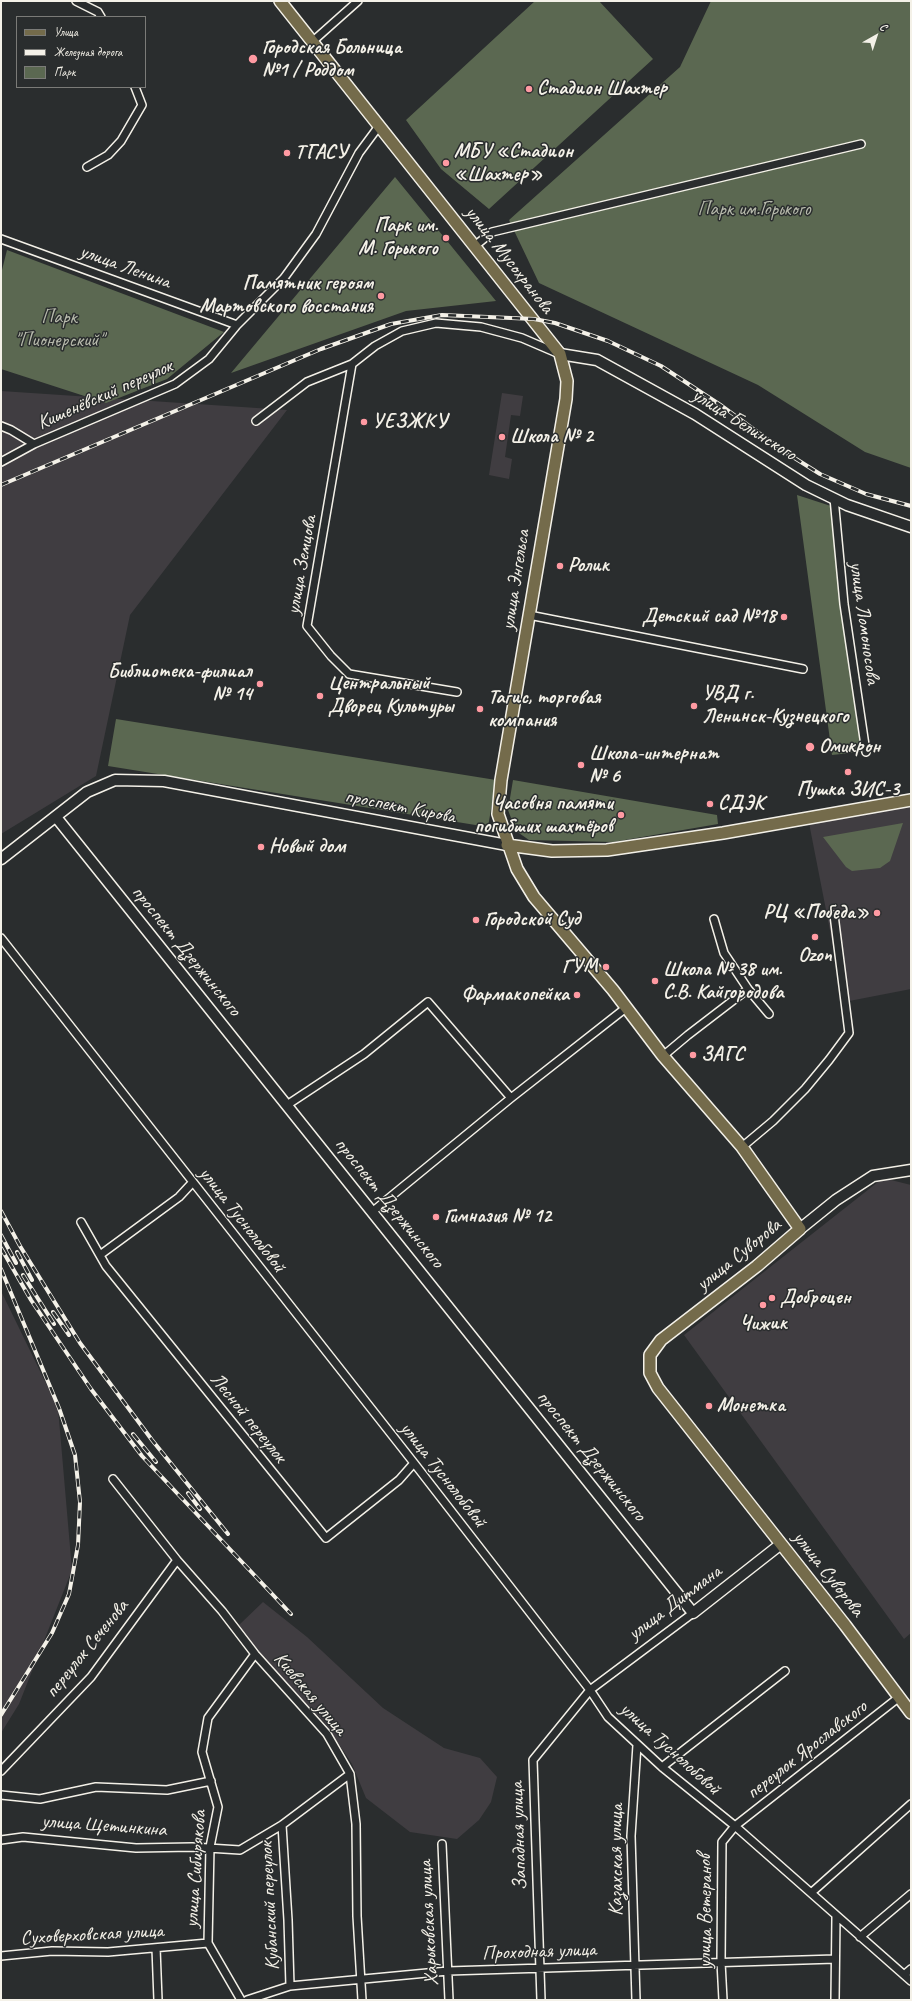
<!DOCTYPE html>
<meta charset="utf-8">
<style>
body{margin:0}
#map{position:relative;width:912px;height:2001px;overflow:hidden;background:#2a2d2e;font-family:Caveat,sans-serif}
canvas{display:block}
.frame{position:absolute;inset:0;border:2px solid #f4f1e8;pointer-events:none}
.legend{position:absolute;left:16px;top:16px;width:130px;height:72px;box-sizing:border-box;background:#2a2d2e;border:1px solid #7b7b78;margin:0;padding:5px 7px;list-style:none;font-size:12px;color:#f4f1e8}
.legend li{display:flex;align-items:center;gap:8px;height:20px}
.legend b{width:20px;border:1px solid #7b7b78}
.north{position:absolute;left:856px;top:16px;width:40px;height:40px;-webkit-text-stroke:3px #2a2d2e;paint-order:stroke;rotate:39deg;font-size:11px;font-weight:700;line-height:16px;text-align:center;color:#f4f1e8}
.north::after{content:'';display:block;margin:auto;width:14px;height:18px;background:#f4f1e8;clip-path:polygon(50% 0,100% 100%,50% 72%,0 100%)}
</style>
<div id="map">
<canvas width="912" height="2001"></canvas>
<div class="frame"></div>
<ul class="legend">
<li><b style="height:5px;background:#746b4b"></b>Улица</li>
<li><b style="height:5px;background:#f4f1e8"></b>Железная дорога</li>
<li><b style="height:11px;background:#5b6851"></b>Парк</li>
</ul>
<div class="north">С</div>
</div>
<script>
const c = document.querySelector('canvas').getContext('2d');
c.lineJoin = 'round';
function fill(path, color) {
  c.fillStyle = color;
  c.fill(path, 'evenodd');
}
function toPath(rows) {
  const path = new Path2D();
  for (const r of rows) {
    path.moveTo(r[0], r[1]);
    for (let i = 2; i < r.length; i += 2) path.lineTo(r[i], r[i + 1]);
  }
  return path;
}
function stroke(path, color, width, dash) {
  c.strokeStyle = color;
  c.lineWidth = width;
  c.lineCap = dash ? 'butt' : 'round';
  c.setLineDash(dash || []);
  c.stroke(path);
}
function write(font, color, halo, rows, align = 'center') {
  c.font = font + ' Caveat,sans-serif';
  c.lineWidth = 3;
  c.setLineDash([]);
  c.textBaseline = 'middle';
  c.strokeStyle = halo;
  c.fillStyle = color;
  for (const [text, x, y, turn = 0] of rows) {
    c.save();
    c.translate(x, y);
    c.rotate((+turn || 0) * Math.PI / 180);
    c.textAlign = isNaN(turn) ? turn : align;
    if (halo) c.strokeText(text, 0, 0);
    c.fillText(text, 0, 0);
    c.restore();
  }
}
const built = toPath([
 [1,391,287,410,130,615,96,776,1,834],
 [502,393,523,396,520,416,511,415,505,457,512,459,509,479,489,475],
 [911,806,911,989,844,1002,809,823],
 [883,1178,911,1185,911,1633,904,1639,684,1335],
 [1,1291,58,1408,72,1570,19,1704,1,1733],
 [263,1602,307,1637,383,1708,444,1748,480,1758,497,1777,491,1802,479,1820,457,1839,410,1832,366,1798,352,1764,325,1723,267,1666,239,1625]
]);
const green = toPath([
 [535,1,599,1,653,59,489,209,441,169,406,120],
 [711,1,911,1,911,468,865,452,758,385,539,283,509,220,680,67],
 [395,177,496,301,406,311,231,373],
 [7,250,224,332,167,379,106,403,1,369,1,274],
 [797,495,834,507,869,751,832,755],
 [116,719,496,780,488,827,108,766],
 [513,780,717,815,718,824,613,842,529,840,516,831,508,810],
 [903,823,890,861,880,868,852,871,846,867,823,837]
]);
const street = toPath([
 [76,1,98,12,101,17],
 [312,42,358,1],
 [87,167,108,155,121,141,142,105,135,87],
 [1,239,237,325],
 [476,245,492,232,861,144],
 [352,364,307,626,331,656,349,674,457,692],
 [256,421,307,382,352,364,375,346,402,331,436,323,481,327,522,338,557,353],
 [1,426,11,430,34,444,175,384,209,359,237,325,284,278,316,234,359,153,379,126],
 [1,462,34,444],
 [834,498,844,604,866,752],
 [529,615,803,669],
 [714,919,724,953,748,989,769,1014],
 [1,938,414,1463,590,1690,608,1717,662,1767,735,1826,911,1981],
 [663,1056,688,1035,748,989],
 [287,1105,364,1054,428,1002,511,1098],
 [742,1147,773,1121,805,1089,829,1060,849,1033,834,915],
 [372,1212,511,1098,627,1007],
 [81,1222,106,1266,326,1538,399,1480,414,1463],
 [100,1255,179,1197,192,1183],
 [113,1479,177,1560,222,1611,255,1654,327,1734,350,1774,356,1824,357,1916,362,2000],
 [662,1767,785,1671],
 [1,1771,91,1677,177,1560],
 [1,1795,40,1799,96,1787,167,1790,211,1781],
 [282,1825,288,1920,290,1986],
 [1,1840,23,1837,136,1848,192,1847,240,1850,282,1825,350,1774],
 [442,1844,449,2000],
 [811,1893,911,1804],
 [860,1937,911,1894],
 [156,1948,158,2000],
 [1,1956,52,1951,108,1952,208,1943],
 [904,1975,911,1969],
 [241,2000,208,1943,210,1847,218,1807,202,1752,208,1718,255,1654],
 [247,2000,290,1986,448,1971,835,1959],
 [541,2000,533,1760,590,1690,693,1613],
 [636,2000,631,1836,637,1745],
 [723,2000,721,1962,722,1842,735,1826,898,1698],
 [835,2000,836,1917]
]);
const secondary = toPath([
 [560,354,597,360,695,414,806,485,847,505,911,527],
 [56,817,693,1613,781,1544],
 [1,859,87,792,115,780,164,781,507,845],
 [800,1229,836,1200,873,1176,911,1170]
]);
const primary = toPath([
 [280,1,560,354,567,381,566,399,501,780,498,814,517,869,534,897,613,990,663,1056,742,1147,800,1229,757,1266,661,1340,650,1355,650,1373,658,1388,845,1625,911,1713],
 [507,845,552,851,607,850,723,833,911,800]
]);
const rail = toPath([
 [1,485,321,349,391,324,442,315,534,319,555,323,608,341,661,366,722,406,785,452,820,474,866,494,911,506],
 [1,1211,20,1246,80,1343,152,1440,228,1534],
 [1,1235,16,1263],
 [1,1248,31,1300,91,1389,142,1456,291,1614],
 [17,1252,32,1280],
 [1,1269,59,1408,75,1455,80,1502,78,1545,69,1594,52,1633,1,1715],
 [23,1275,54,1324],
 [53,1312,69,1335],
 [133,1434,156,1462],
 [188,1493,200,1509]
]);
const markers = [
 [253,59,5,"#ff9aa2"],
 [529,89,4,"#ff9aa2"],
 [287,153,4,"#ff9aa2"],
 [446,163,4,"#ff9aa2"],
 [446,238,4,"#ff9aa2"],
 [381,296,4,"#ff9aa2"],
 [364,422,4,"#ff9aa2"],
 [502,437,4,"#ff9aa2"],
 [560,566,4,"#ff9aa2"],
 [784,617,4,"#ff9aa2"],
 [260,684,4,"#ff9aa2"],
 [320,696,4,"#ff9aa2"],
 [694,706,4,"#ff9aa2"],
 [480,709,4,"#ff9aa2"],
 [810,747,5,"#ff9aa2"],
 [581,765,4,"#ff9aa2"],
 [848,772,4,"#ff9aa2"],
 [710,804,4,"#ff9aa2"],
 [621,815,4,"#ff9aa2"],
 [261,847,4,"#ff9aa2"],
 [877,913,4,"#ff9aa2"],
 [476,920,4,"#ff9aa2"],
 [815,937,4,"#ff9aa2"],
 [606,967,4,"#ff9aa2"],
 [655,981,4,"#ff9aa2"],
 [577,995,4,"#ff9aa2"],
 [693,1055,4,"#ff9aa2"],
 [436,1217,4,"#ff9aa2"],
 [772,1298,4,"#ff9aa2"],
 [763,1305,4,"#ff9aa2"],
 [709,1406,4,"#ff9aa2"]
];
const poiNames = [
 ["Городская Больница",262,48],
 ["№1 / Роддом",262,71],
 ["Стадион Шахтер",537,89],
 ["МБУ «Стадион",454,152],
 ["«Шахтер»",454,175],
 ["ТГАСУ",295,153],
 ["Парк им.",438,226,"right"],
 ["М. Горького",438,249,"right"],
 ["Памятник героям",373,284,"right"],
 ["Мартовского восстания",373,307,"right"],
 ["УЕЗЖКУ",372,422],
 ["Школа № 2",510,437],
 ["Ролик",568,566],
 ["Детский сад №18",776,617,"right"],
 ["Библиотека-филиал",252,672,"right"],
 ["№ 14",252,695,"right"],
 ["Центральный",328,684],
 ["Дворец Культуры",328,707],
 ["УВД г.",702,694],
 ["Ленинск-Кузнецкого",702,717],
 ["Тагис, торговая",488,698],
 ["компания",488,721],
 ["Омикрон",819,747],
 ["Школа-интернат",589,754],
 ["№ 6",589,777],
 ["Пушка ЗИС-3",848,790,"center"],
 ["Часовня памяти",613,804,"right"],
 ["погибших шахтёров",613,827,"right"],
 ["СДЭК",718,804],
 ["Новый дом",269,847],
 ["РЦ «Победа»",869,913,"right"],
 ["Городской Суд",484,920],
 ["Ozon",815,956,"center"],
 ["ГУМ",598,967,"right"],
 ["Школа № 38 им.",663,970],
 ["С.В. Кайгородова",663,993],
 ["Фармакопейка",569,995,"right"],
 ["ЗАГС",701,1055],
 ["Гимназия № 12",444,1217],
 ["Доброцен",780,1298],
 ["Чижик",763,1324,"center"],
 ["Монетка",717,1406]
];
const parkNames = [
 ["Парк им.Горького",754,210],
 ["Парк",59,318],
 ["\"Пионерский\"",59,341]
];
const streetNames = [
 ["улица Мусохранова",509,260,52],
 ["улица Ленина",125,267,20],
 ["Кишенёвский переулок",105,395,-24],
 ["улица Белинского",744,425,32],
 ["улица Земцова",302,565,-80],
 ["улица Энгельса",516,580,-81],
 ["улица Ломоносова",864,623,82],
 ["проспект Кирова",400,807,11],
 ["проспект Дзержинского",186,951,51],
 ["проспект Дзержинского",389,1203,51],
 ["улица Туснолобовой",242,1220,52],
 ["улица Суворова",739,1255,-39],
 ["Лесной переулок",248,1418,51],
 ["проспект Дзержинского",591,1456,51],
 ["улица Туснолобовой",443,1475,52],
 ["улица Суворова",828,1574,52],
 ["улица Дитмана",675,1603,-37],
 ["переулок Сеченова",87,1649,-51],
 ["Киевская улица",310,1694,50],
 ["улица Туснолобовой",670,1749,42],
 ["переулок Ярославского",807,1750,-38],
 ["улица Щетинкина",104,1826,4],
 ["Западная улица",519,1836,-92],
 ["Казахская улица",617,1860,-90],
 ["улица Сибирякова",196,1869,-86],
 ["Кубанский переулок",270,1906,-93],
 ["улица Ветеранов",706,1911,-90],
 ["Харьковская улица",429,1923,-93],
 ["Суховерховская улица",92,1935,-3],
 ["Проходная улица",539,1952,-2]
];
fill(built, '#403d41');
fill(green, '#5b6851');
stroke(street, '#f4f1e8', 10);
stroke(secondary, '#f4f1e8', 13);
stroke(primary, '#f4f1e8', 14);
stroke(street, '#2a2d2e', 7);
stroke(secondary, '#2a2d2e', 10);
stroke(primary, '#746b4b', 11);
stroke(rail, '#f4f1e8', 4);
stroke(rail, '#2a2d2e', 2.5, [8]);
for (const [x, y, r, color] of markers) {
  const dot = new Path2D();
  dot.arc(x, y, r, 0, 2 * Math.PI);
  c.fillStyle = color;
  c.fill(dot);
  stroke(dot, '#2a2d2e', 1.5);
}
write('bold 20px', '#f4f1e8', '#2a2d2e', poiNames, 'left');
write('20px', '#b7baac', '#2a2d2e', parkNames);
write('20px', '#f4f1e8', '#2a2d2e', streetNames);
</script>
